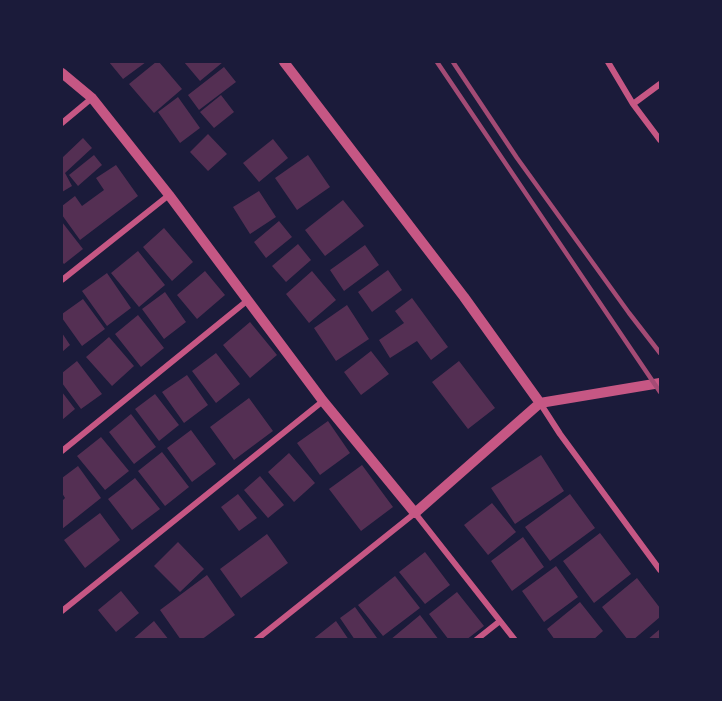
<!DOCTYPE html>
<style>
body{margin:0}
#map{position:relative;width:722px;height:701px;overflow:hidden;background:#1b1b3a;font-family:"Space Grotesk",sans-serif}
canvas{display:block}
.frame{position:absolute;inset:0;border:63px solid #1b1b3a;pointer-events:none}
</style>
<div id="map">
<canvas width="722" height="701"></canvas>
<div class="frame"></div>
</div>
<script>
const c = document.querySelector('canvas').getContext('2d');
c.lineJoin = 'round';
function fill(path, color) {
  c.fillStyle = color;
  c.fill(path, 'evenodd');
}
function toPath(rows) {
  const path = new Path2D();
  for (const r of rows) {
    path.moveTo(r[0], r[1]);
    for (let i = 2; i < r.length; i += 2) path.lineTo(r[i], r[i + 1]);
  }
  return path;
}
function stroke(path, color, width, dash) {
  c.strokeStyle = color;
  c.lineWidth = width;
  c.lineCap = dash ? 'butt' : 'round';
  c.setLineDash(dash || []);
  c.stroke(path);
}
const building = toPath([
 [109,62,146,62,123,79],
 [156,62,159,62,182,89,154,113,129,84],
 [184,62,223,62,200,81],
 [224,67,236,82,199,110,188,95],
 [221,95,234,112,214,128,200,112],
 [178,97,200,128,180,143,158,112],
 [208,134,227,154,208,171,190,152],
 [83,138,92,148,65,173,72,186,62,192,62,158],
 [273,139,288,158,259,182,243,163],
 [94,155,102,165,78,186,69,175],
 [308,155,330,187,297,210,275,178],
 [116,165,138,196,80,240,62,215,62,206,75,196,82,206,104,190,96,178],
 [259,191,276,217,250,234,233,207],
 [343,200,364,226,325,256,305,230],
 [279,221,292,237,266,258,254,242],
 [62,222,83,249,64,264,62,262],
 [164,228,193,262,172,281,143,247],
 [298,244,311,260,286,282,272,266],
 [365,245,379,265,344,291,330,270],
 [138,251,165,285,139,307,111,273],
 [388,270,402,290,372,312,358,292],
 [205,271,225,295,197,319,177,295],
 [312,271,336,300,309,323,286,294],
 [107,273,131,308,107,326,82,291],
 [165,292,186,322,164,339,142,309],
 [412,298,448,347,431,360,417,341,390,358,379,340,404,323,395,311],
 [83,299,105,329,82,346,62,318,62,314],
 [347,305,369,339,336,361,314,328],
 [138,315,164,348,141,367,115,334],
 [250,322,277,355,250,378,223,345],
 [62,333,70,345,62,352],
 [109,337,134,366,112,386,86,357],
 [371,351,389,374,361,395,344,372],
 [216,353,240,384,216,403,192,371],
 [77,361,102,394,81,409,62,383,62,373],
 [459,361,495,408,468,429,432,382],
 [187,375,208,405,184,423,162,392],
 [62,392,75,409,62,420],
 [155,394,179,425,159,441,135,409],
 [249,398,273,431,234,460,210,427],
 [131,414,156,447,134,464,109,432],
 [328,421,350,453,320,475,297,443],
 [191,430,216,464,192,482,167,448],
 [101,437,129,471,105,490,77,456],
 [162,452,189,487,165,506,138,471],
 [289,453,315,483,294,502,268,472],
 [541,455,564,491,515,524,491,488],
 [362,465,393,507,361,531,329,489],
 [78,466,101,498,62,529,62,501,65,498,62,493,62,478],
 [260,476,284,505,268,518,244,490],
 [135,478,160,509,132,530,108,499],
 [238,494,257,518,239,531,221,507],
 [570,494,595,528,550,561,525,527],
 [492,503,516,532,488,555,464,525],
 [100,513,120,540,85,568,64,540],
 [600,533,631,574,594,603,563,561],
 [267,534,288,563,241,598,220,569],
 [523,537,544,567,512,591,491,561],
 [178,542,204,569,180,592,154,566],
 [425,552,450,585,425,604,399,572],
 [556,566,578,597,544,622,522,591],
 [207,575,235,615,201,640,181,640,160,610],
 [395,576,420,608,383,636,358,605],
 [637,578,660,608,660,617,633,640,628,640,602,607],
 [121,591,139,613,116,632,98,610],
 [457,592,484,626,466,640,449,640,429,614],
 [580,602,603,631,593,640,555,640,547,629],
 [355,607,377,638,374,640,355,640,340,618],
 [420,615,439,640,390,640],
 [154,621,169,640,132,640],
 [336,621,349,640,312,640],
 [660,629,660,640,647,640]
]);
const minor = toPath([
 [608,62,633,104,660,140],
 [633,104,660,84],
 [62,123,92,98],
 [62,280,169,195],
 [540,403,560,434,660,570],
 [62,451,248,300],
 [62,611,323,401],
 [256,640,415,513,515,640],
 [476,640,500,621]
]);
const tertiary = toPath([
 [284,62,464,297,540,403],
 [62,73,92,98,169,195,323,401,415,513,540,403,660,383]
]);
const rail = toPath([
 [437,62,660,392],
 [453,62,517,158,629,313,660,353]
]);
fill(building, '#542f53');
stroke(minor, '#c65784', 6);
stroke(tertiary, '#c65784', 10);
stroke(rail, '#a44b75', 4.5);
</script>
